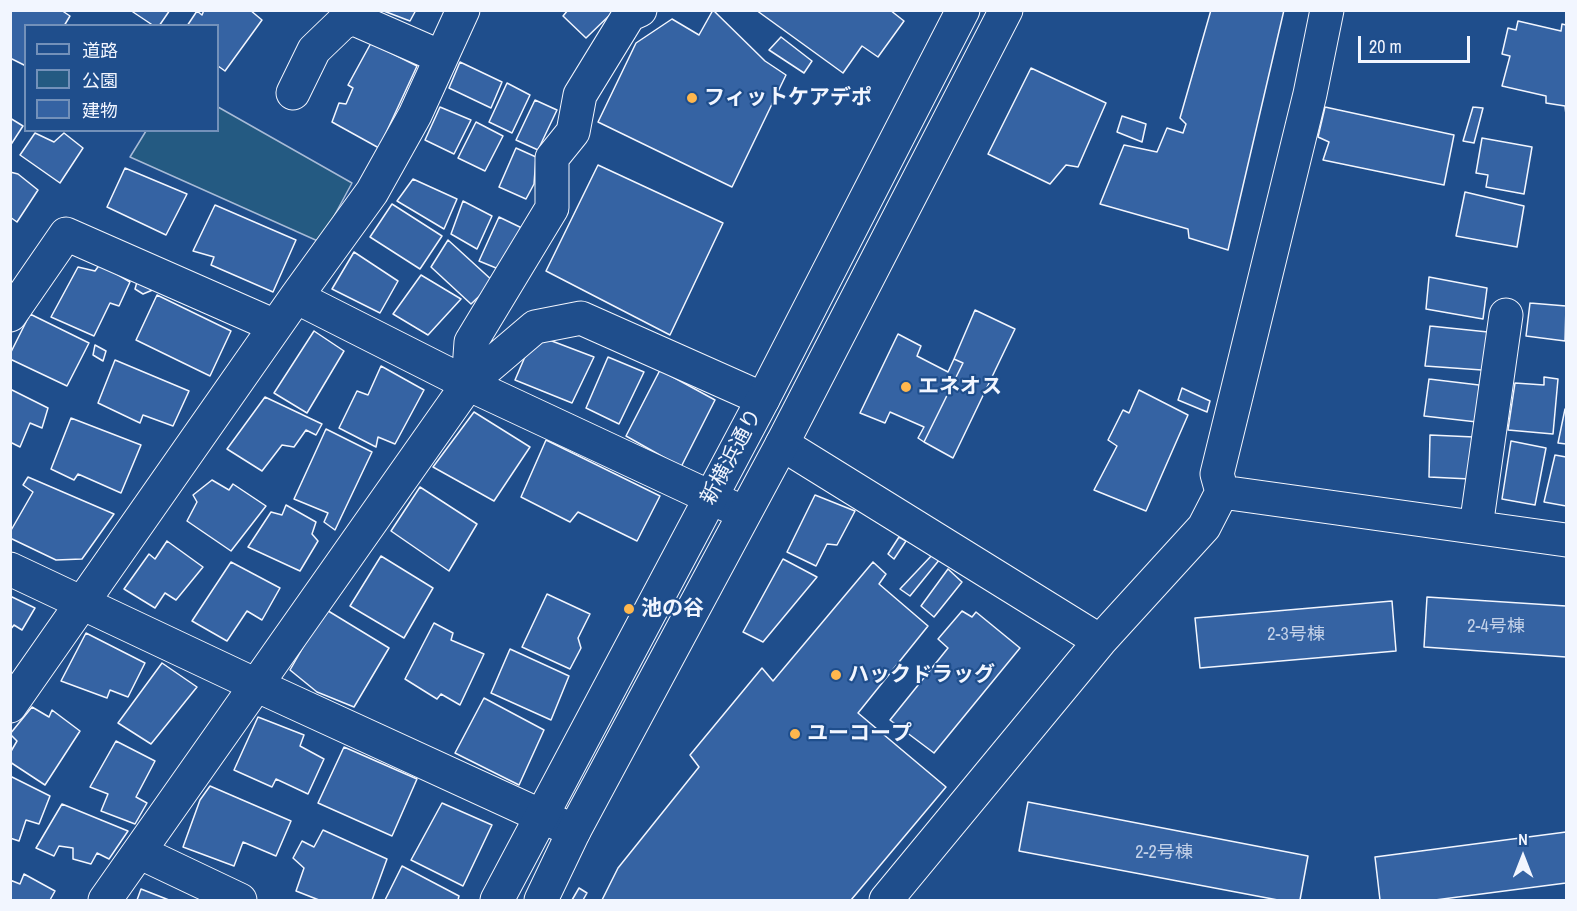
<!DOCTYPE html>
<meta charset="utf-8">
<style>
body{margin:0}
#map{position:relative;width:1577px;height:911px;overflow:hidden;background:#1f4e8c;font-family:"Archivo Narrow","Noto Sans JP",sans-serif}
canvas{display:block}
.frame{position:absolute;inset:0;border:12px solid #f2f6ff;pointer-events:none}
.legend{position:absolute;left:24px;top:24px;width:195px;height:108px;box-sizing:border-box;background:#1f4e8c;border:2px solid #7391ba;margin:0;padding:8px 10px;list-style:none;font-size:18px;color:#f2f6ff}
.legend li{display:flex;align-items:center;gap:12px;height:30px}
.legend b{width:30px;border:2px solid #7391ba}
.north{position:absolute;left:1493px;top:827px;width:60px;height:60px;-webkit-text-stroke:4px #1f4e8c;paint-order:stroke;rotate:0deg;font-size:16px;font-weight:700;line-height:24px;text-align:center;color:#f2f6ff}
.north::after{content:'';display:block;margin:auto;width:21px;height:27px;background:#f2f6ff;clip-path:polygon(50% 0,100% 100%,50% 72%,0 100%)}
.scale{position:absolute;left:1358px;top:36px;width:112px;height:27px;box-sizing:border-box;border:3px solid #f2f6ff;border-top:0;padding-left:8px;font-size:18px;line-height:21px;white-space:nowrap;color:#f2f6ff;-webkit-text-stroke:4px #1f4e8c;paint-order:stroke}
</style>
<div id="map">
<canvas width="1577" height="911"></canvas>
<div class="frame"></div>
<ul class="legend">
<li><b style="height:8px;background:#1f4e8c"></b>道路</li>
<li><b style="height:16px;background:#245a82"></b>公園</li>
<li><b style="height:16px;background:#3563a3"></b>建物</li>
</ul>
<div class="north">N</div>
<div class="scale">20 m</div>
</div>
<script>
const c = document.querySelector('canvas').getContext('2d');
c.lineJoin = 'round';
function fill(path, color) {
  c.fillStyle = color;
  c.fill(path, 'evenodd');
}
function toPath(rows) {
  const path = new Path2D();
  for (const r of rows) {
    path.moveTo(r[0], r[1]);
    for (let i = 2; i < r.length; i += 2) path.lineTo(r[i], r[i + 1]);
  }
  return path;
}
function stroke(path, color, width, dash) {
  c.strokeStyle = color;
  c.lineWidth = width;
  c.lineCap = dash ? 'butt' : 'round';
  c.setLineDash(dash || []);
  c.stroke(path);
}
function write(font, color, halo, rows, align = 'center') {
  c.font = font + ' "Archivo Narrow","Noto Sans JP",sans-serif';
  c.lineWidth = 4.5;
  c.setLineDash([]);
  c.textBaseline = 'middle';
  c.strokeStyle = halo;
  c.fillStyle = color;
  for (const [text, x, y, turn = 0] of rows) {
    c.save();
    c.translate(x, y);
    c.rotate((+turn || 0) * Math.PI / 180);
    c.textAlign = isNaN(turn) ? turn : align;
    if (halo) c.strokeText(text, 0, 0);
    c.fillText(text, 0, 0);
    c.restore();
  }
}
const green = toPath([
 [218,107,352,183,320,242,130,157,146,131,218,130,218,107]
]);
const building = toPath([
 [10,10,61,10,70,16,64,26,26,26,26,66,10,58,10,10],
 [130,10,170,10,159,26,154,26,130,10],
 [204,10,250,10,262,20,225,71,218,66,218,26,187,26,197,11,202,15,204,10],
 [381,10,416,10,410,21,381,10],
 [568,10,615,10,586,38,563,16,568,10],
 [713,10,765,61,786,75,732,187,598,122,636,43,672,19,699,35,713,10],
 [756,10,890,10,904,21,878,57,862,46,843,73,756,10],
 [1211,10,1284,10,1228,250,1189,238,1188,229,1100,204,1124,145,1157,152,1167,128,1183,133,1186,124,1180,118,1211,10],
 [1518,21,1561,31,1562,24,1566,25,1566,115,1565,106,1546,103,1546,96,1502,86,1510,56,1502,54,1508,28,1516,30,1518,21],
 [781,37,812,61,804,73,769,50,781,37],
 [371,43,417,66,379,148,332,122,339,103,346,104,353,88,348,85,371,43],
 [460,62,502,82,491,108,449,88,460,62],
 [1031,68,1106,103,1078,167,1066,165,1050,184,988,154,1031,68],
 [507,83,530,95,512,133,489,122,507,83],
 [535,100,557,110,538,150,516,140,535,100],
 [440,107,471,120,454,154,425,140,440,107],
 [1325,107,1454,135,1444,185,1323,160,1329,142,1318,137,1325,107],
 [1473,107,1483,108,1474,143,1463,141,1473,107],
 [1122,116,1146,124,1142,142,1117,132,1122,116],
 [10,118,23,126,10,146,10,118],
 [476,122,503,136,485,171,458,158,476,122],
 [35,133,54,142,64,133,83,148,60,183,20,155,35,133],
 [1482,138,1532,147,1524,194,1486,187,1488,175,1476,173,1482,138],
 [516,148,536,157,534,184,526,199,499,187,516,148],
 [598,165,723,223,670,335,546,271,598,165],
 [125,168,187,194,166,235,107,207,125,168],
 [10,172,18,174,38,190,17,222,10,217,10,172],
 [413,179,457,199,444,229,397,201,413,179],
 [1465,192,1524,206,1517,247,1456,236,1465,192],
 [463,201,492,216,477,249,451,234,463,201],
 [392,204,442,236,420,269,370,237,392,204],
 [215,205,296,240,273,292,211,265,214,257,193,251,215,205],
 [499,217,524,229,501,270,479,261,499,217],
 [448,240,494,282,471,304,431,267,448,240],
 [354,252,398,281,380,313,332,289,354,252],
 [100,264,130,282,119,306,110,303,94,336,51,317,78,267,95,271,100,264],
 [421,275,461,299,428,335,393,314,421,275],
 [1429,277,1487,288,1483,319,1426,309,1429,277],
 [137,282,155,289,143,294,135,289,137,282],
 [157,295,231,331,210,376,136,340,157,295],
 [1530,303,1566,306,1565,341,1526,336,1530,303],
 [975,310,1015,329,953,458,924,442,963,363,954,359,975,310],
 [30,314,89,343,67,386,10,359,10,354,30,314],
 [1430,326,1488,332,1482,370,1425,366,1430,326],
 [314,331,344,351,307,413,274,393,314,331],
 [898,334,921,346,917,356,948,372,954,359,963,363,924,442,918,438,924,427,890,412,885,423,860,413,898,334],
 [544,338,594,357,572,403,515,380,530,345,544,338],
 [95,345,106,351,103,361,93,355,95,345],
 [608,357,644,372,619,424,586,408,608,357],
 [115,360,189,391,173,426,143,415,140,423,98,403,115,360],
 [381,366,424,390,395,444,378,437,376,447,339,428,357,391,368,395,381,366],
 [660,370,715,400,681,467,626,436,660,370],
 [1544,377,1558,379,1553,434,1508,430,1515,383,1544,385,1544,377],
 [1429,379,1479,385,1477,422,1424,416,1429,379],
 [1182,388,1210,401,1207,412,1178,400,1182,388],
 [10,389,48,408,42,428,30,423,20,447,12,443,10,444,10,389],
 [1139,390,1188,415,1146,511,1094,490,1117,446,1108,440,1123,410,1129,413,1139,390],
 [265,397,322,424,316,435,306,430,294,447,282,445,262,471,227,449,265,397],
 [1565,409,1566,409,1566,444,1558,443,1565,409],
 [474,412,530,447,494,501,433,467,474,412],
 [71,418,141,445,121,493,78,474,74,480,51,469,71,418],
 [326,429,372,452,335,530,324,522,328,513,294,499,326,429],
 [1430,435,1474,437,1470,479,1429,477,1430,435],
 [546,440,660,496,637,541,578,512,570,522,521,497,546,440],
 [1511,441,1546,448,1535,505,1502,499,1511,441],
 [1555,455,1566,457,1566,506,1544,502,1555,455],
 [28,477,114,514,82,559,56,560,10,538,10,532,33,492,23,485,28,477],
 [212,480,229,490,233,484,266,506,231,551,187,521,197,502,193,495,212,480],
 [420,487,477,524,449,571,391,531,420,487],
 [815,495,855,511,837,545,827,544,816,566,787,552,815,495],
 [286,505,316,522,312,534,318,541,300,571,248,547,271,512,282,515,286,505],
 [899,537,906,541,894,559,888,554,899,537],
 [167,541,203,567,176,600,165,593,155,608,124,589,149,554,155,559,167,541],
 [933,554,940,559,910,596,900,589,933,554],
 [381,556,433,588,404,638,350,606,381,556],
 [783,559,817,577,763,642,743,632,783,559],
 [231,562,280,588,262,620,247,611,227,641,192,621,231,562],
 [873,562,886,574,879,584,928,626,858,713,946,787,851,900,602,900,618,868,699,767,690,755,762,668,773,681,873,562],
 [948,569,962,582,934,617,921,606,948,569],
 [547,594,590,614,578,638,581,648,570,669,522,647,547,594],
 [10,596,35,608,22,630,14,625,10,630,10,596],
 [1427,597,1566,606,1566,657,1424,647,1427,597],
 [1392,601,1396,651,1200,668,1195,618,1392,601],
 [325,609,389,648,354,707,317,692,290,670,325,609],
 [962,611,972,617,976,612,1020,648,934,753,890,720,948,648,938,639,962,611],
 [434,623,453,633,451,640,484,654,460,705,441,694,437,699,405,679,434,623],
 [86,633,145,663,128,697,110,690,107,698,61,681,86,633],
 [510,649,569,676,551,720,491,693,510,649],
 [162,663,197,687,151,744,118,723,162,663],
 [484,698,544,730,519,785,455,753,484,698],
 [32,707,49,717,52,710,80,731,45,785,10,762,10,753,17,741,10,734,32,707],
 [258,717,304,735,300,746,324,759,308,794,276,779,272,787,234,770,258,717],
 [116,741,155,761,136,797,147,803,135,824,101,811,108,794,90,787,116,741],
 [344,747,417,779,392,836,318,803,344,747],
 [10,776,50,796,39,824,26,820,19,841,10,838,10,776],
 [210,786,291,821,276,856,243,842,234,866,183,847,200,800,210,786],
 [1028,802,1308,856,1300,900,1278,900,1019,851,1028,802],
 [442,803,492,825,463,886,411,860,442,803],
 [62,804,128,831,109,859,97,853,91,864,73,859,73,848,59,846,54,856,36,848,62,804],
 [323,830,387,859,372,900,319,900,296,891,304,868,293,858,302,841,314,847,323,830],
 [1566,832,1566,883,1435,900,1380,900,1375,857,1566,832],
 [402,866,459,896,458,900,385,900,402,866],
 [24,874,55,891,50,900,10,900,10,880,20,884,24,874],
 [579,888,587,893,583,900,572,900,579,888],
 [141,889,169,900,137,900,141,889]
]);
const minor = toPath([
 [293,93,314,50,341,24,352,18,441,57],
 [296,297,468,384,744,513],
 [10,315,66,234,275,326],
 [468,384,471,342,552,208,552,158,573,132,580,95,629,15,640,10],
 [782,444,1100,641],
 [1222,492,1566,540],
 [1476,527,1506,315],
 [10,569,256,685,574,831],
 [10,706,296,297,372,192,415,115,463,10],
 [139,852,240,900],
 [105,900,468,384,535,327,581,318,763,399],
 [886,900,1100,641,1204,527,1222,492,1217,474,1310,94,1327,10]
]);
const primary = toPath([
 [497,900,763,399,963,10],
 [541,900,574,831,782,444,1006,10]
]);
const markers = [
 [692,98,6,"#ffb74d"],
 [906,387,6,"#ffb74d"],
 [629,609,6,"#ffb74d"],
 [836,675,6,"#ffb74d"],
 [795,734,6,"#ffb74d"]
];
const numberNames = [
 ["2-4号棟",1496,627],
 ["2-3号棟",1296,635],
 ["2-2号棟",1164,853]
];
const poiNames = [
 ["フィットケアデポ",704,98],
 ["エネオス",918,387],
 ["池の谷",641,609],
 ["ハックドラッグ",848,675],
 ["ユーコープ",807,734]
];
const streetNames = [
 ["新横浜通り",732,457,-62]
];
fill(green, '#245a82');
stroke(green, '#a8bbd7', 1.5);
fill(building, '#3563a3');
stroke(building, '#f2f6ff', 1.5);
stroke(minor, '#f2f6ff', 35);
stroke(primary, '#f2f6ff', 35);
stroke(minor, '#1f4e8c', 33);
stroke(primary, '#1f4e8c', 33);
for (const [x, y, r, color] of markers) {
  const dot = new Path2D();
  dot.arc(x, y, r, 0, 2 * Math.PI);
  c.fillStyle = color;
  c.fill(dot);
  stroke(dot, '#1f4e8c', 2);
}
write('18px', '#c3d1e8', null, numberNames);
write('bold 21px', '#f2f6ff', '#1f4e8c', poiNames, 'left');
write('21px', '#f2f6ff', '#1f4e8c', streetNames);
</script>
